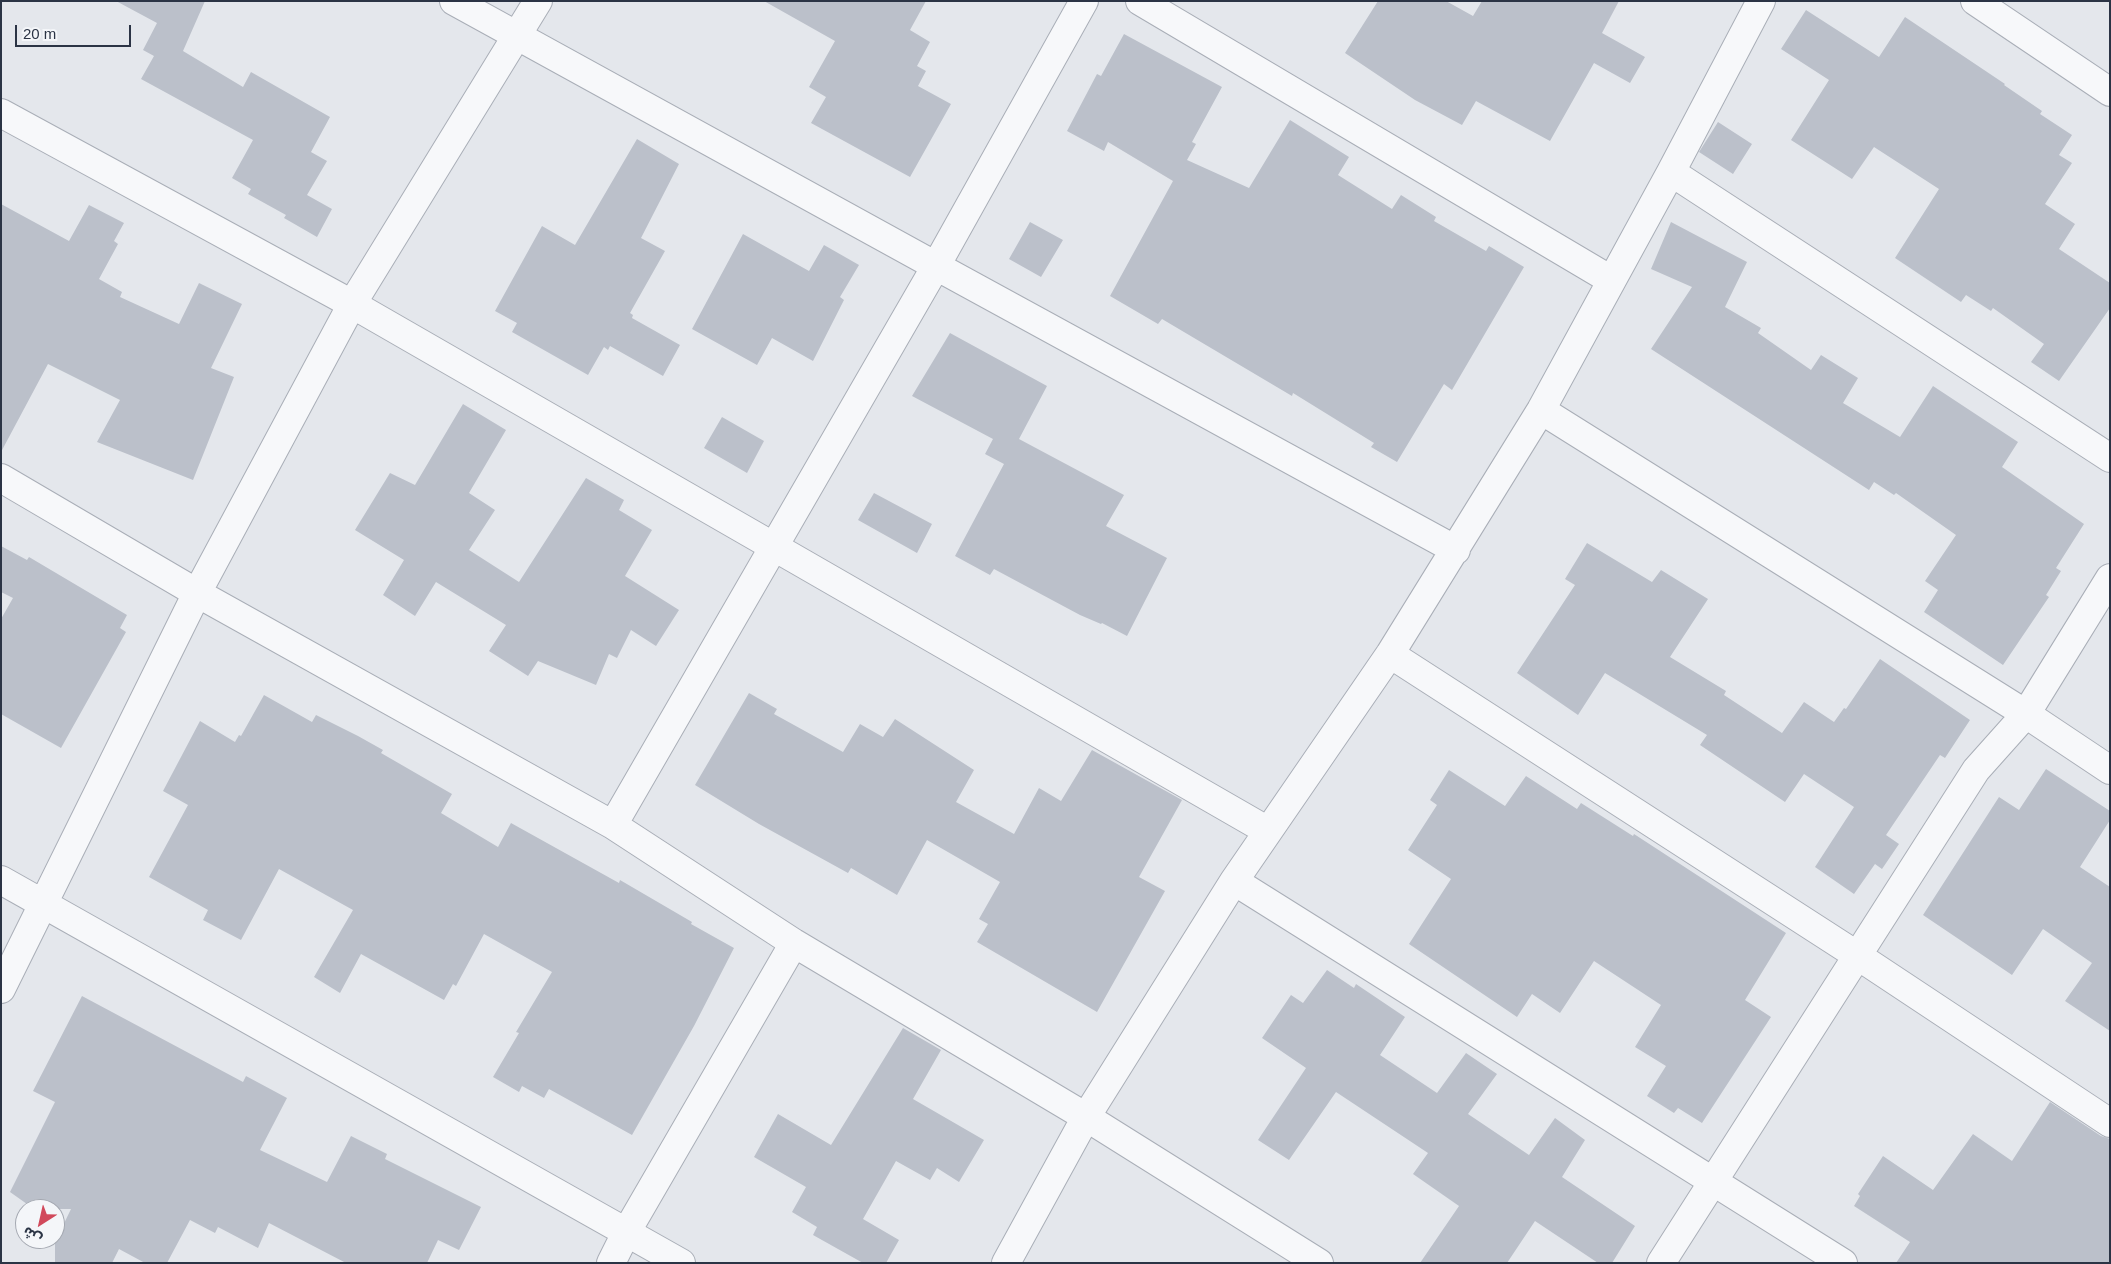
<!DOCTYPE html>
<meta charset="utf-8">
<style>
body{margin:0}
#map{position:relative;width:2111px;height:1264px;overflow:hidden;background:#e4e7ec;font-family:Arial,"Noto Sans Arabic",sans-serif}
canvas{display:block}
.frame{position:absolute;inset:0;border:2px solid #2b3445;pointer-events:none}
.north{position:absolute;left:15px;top:1199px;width:50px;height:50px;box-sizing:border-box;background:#f4f6f9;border:1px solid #a4a8b1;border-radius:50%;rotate:215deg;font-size:14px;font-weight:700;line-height:20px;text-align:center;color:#2b3445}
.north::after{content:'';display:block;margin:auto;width:18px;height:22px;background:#d1495b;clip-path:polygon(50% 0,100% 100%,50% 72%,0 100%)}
.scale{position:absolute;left:15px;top:25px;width:116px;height:22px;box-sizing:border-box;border:2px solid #2b3445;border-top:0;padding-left:6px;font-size:15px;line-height:18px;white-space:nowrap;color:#2b3445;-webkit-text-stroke:4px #f4f6f9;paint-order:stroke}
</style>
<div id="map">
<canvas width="2111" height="1264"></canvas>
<div class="frame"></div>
<div class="north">ش</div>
<div class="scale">20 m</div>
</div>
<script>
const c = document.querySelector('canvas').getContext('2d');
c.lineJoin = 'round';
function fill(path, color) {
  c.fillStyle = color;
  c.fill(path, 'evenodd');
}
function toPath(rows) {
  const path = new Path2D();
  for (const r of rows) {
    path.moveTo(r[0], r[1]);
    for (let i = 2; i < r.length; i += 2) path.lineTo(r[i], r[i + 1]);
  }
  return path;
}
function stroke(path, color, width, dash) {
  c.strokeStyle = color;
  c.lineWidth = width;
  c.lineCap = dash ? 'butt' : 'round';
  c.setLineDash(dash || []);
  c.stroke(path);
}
const building = toPath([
 [116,1,205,1,183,51,243,87,251,72,330,117,311,152,327,161,307,195,332,209,317,237,284,218,286,215,248,194,251,189,232,178,253,140,141,79,154,56,143,50,157,23],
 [764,1,926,1,910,30,930,42,917,66,926,71,918,86,951,104,910,177,811,123,826,97,809,87,835,41],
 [1378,1,1446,1,1473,16,1482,1,1619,1,1602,33,1645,57,1630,83,1594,63,1550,141,1476,101,1462,125,1415,100,1345,53],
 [1806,10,1879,57,1905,17,2005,84,2004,85,2042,111,2040,114,2072,135,2059,155,2072,163,2045,204,2075,224,2059,249,2110,283,2110,308,2059,381,2031,362,2044,344,1993,308,1991,311,1966,295,1961,302,1895,258,1939,189,1874,147,1852,179,1791,140,1829,80,1781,49],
 [1124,34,1222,87,1192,142,1196,144,1187,160,1249,188,1290,120,1349,157,1338,175,1392,209,1401,195,1436,217,1434,221,1486,251,1489,246,1524,267,1452,390,1444,384,1397,462,1371,447,1374,443,1293,393,1292,396,1162,319,1158,324,1110,296,1173,181,1108,142,1104,151,1067,131,1097,74,1101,76],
 [1718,122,1752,144,1733,174,1699,152],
 [637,139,679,164,641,238,665,251,630,313,633,315,632,318,680,345,663,376,610,346,608,350,604,347,588,375,512,332,517,323,495,311,542,226,575,245],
 [1,204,69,241,89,205,124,223,114,241,118,244,99,279,122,292,120,297,179,324,199,283,242,304,211,368,234,377,193,480,97,442,120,400,48,364,1,452],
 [1030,222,1063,240,1041,277,1009,259],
 [1671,222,1747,262,1725,307,1761,328,1758,333,1811,370,1821,355,1858,378,1843,403,1900,437,1933,386,2018,442,2002,467,2084,524,2056,568,2061,571,2046,595,2049,597,2003,665,1924,612,1938,590,1925,581,1956,535,1896,493,1894,495,1874,482,1869,490,1651,349,1692,287,1651,269],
 [743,234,809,271,824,245,859,265,840,297,844,300,813,361,772,338,757,365,692,329],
 [950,333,1047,386,1019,439,1124,495,1106,526,1167,558,1127,636,1102,623,1101,624,1080,615,994,569,990,575,955,556,1004,464,985,454,993,439,912,396],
 [463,404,506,430,469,493,495,510,469,550,519,582,586,478,624,500,619,510,652,530,625,576,679,610,656,646,631,630,617,658,609,654,596,685,538,661,528,676,489,651,506,625,436,582,415,616,383,595,404,560,355,530,390,473,415,485],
 [722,417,764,441,747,473,704,448],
 [874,493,932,524,917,553,858,520],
 [1587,543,1652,582,1661,570,1708,599,1670,657,1726,691,1724,695,1782,733,1804,702,1834,722,1844,708,1846,709,1880,659,1970,720,1945,758,1940,755,1886,835,1899,844,1882,869,1875,864,1854,894,1815,867,1854,807,1804,774,1785,802,1700,745,1707,735,1605,673,1578,715,1517,673,1575,585,1565,579],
 [1,546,27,560,29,557,127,615,120,628,126,632,61,748,1,714,1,619,13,598,1,592],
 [749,693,777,709,774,714,843,752,860,724,883,737,895,719,974,770,956,802,1014,834,1039,788,1061,801,1092,750,1182,800,1139,877,1165,891,1097,1012,977,942,988,924,979,919,1000,882,927,840,897,895,851,868,848,873,759,824,695,785],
 [264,695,312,722,316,715,358,736,383,750,381,753,452,794,441,813,498,847,511,823,619,883,620,880,692,922,691,924,734,948,694,1026,632,1135,549,1089,544,1098,522,1086,519,1092,493,1077,519,1033,516,1032,552,972,484,934,456,986,453,984,444,1000,361,954,340,993,314,977,353,910,279,869,241,940,203,920,208,910,149,877,188,805,163,791,200,721,235,742,239,735,241,736],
 [2046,769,2110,811,2110,820,2080,867,2110,887,2110,1031,2065,1001,2092,963,2043,929,2012,975,1923,915,1999,797,2019,810],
 [1449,770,1505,806,1526,776,1577,809,1581,803,1633,836,1634,834,1786,933,1745,1000,1771,1017,1702,1123,1678,1108,1674,1113,1647,1096,1666,1066,1635,1047,1661,1005,1594,961,1560,1013,1532,994,1517,1017,1409,944,1451,879,1408,850,1437,805,1430,800],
 [1327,970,1354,988,1356,984,1405,1017,1380,1055,1437,1093,1466,1053,1497,1074,1468,1114,1529,1155,1555,1118,1585,1140,1562,1177,1635,1226,1612,1263,1598,1263,1535,1221,1507,1263,1420,1263,1459,1206,1413,1174,1428,1153,1336,1092,1289,1160,1258,1140,1306,1068,1262,1038,1291,995,1303,1003],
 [82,996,243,1082,246,1076,287,1098,260,1150,327,1182,351,1136,387,1154,385,1159,481,1207,459,1250,438,1240,427,1263,346,1263,269,1223,258,1248,218,1227,215,1233,190,1220,167,1263,145,1263,119,1249,112,1263,55,1263,55,1242,71,1209,34,1209,10,1192,55,1102,33,1091],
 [903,1028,941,1050,913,1099,984,1140,959,1182,937,1168,930,1180,896,1161,863,1219,899,1240,886,1263,863,1263,813,1235,817,1227,792,1212,806,1187,754,1157,778,1114,831,1145],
 [2050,1102,2101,1136,2110,1139,2110,1263,1896,1263,1910,1242,1854,1206,1860,1196,1858,1194,1883,1156,1933,1190,1973,1134,2012,1161]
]);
const minor = toPath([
 [1140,1,1611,280],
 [1975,1,2110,92],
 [1,113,352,304,1268,831],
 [1671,172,2110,458],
 [1541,410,2026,714,2110,770],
 [1,478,197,593,613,825,794,943,1086,1117,1319,1263],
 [1390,654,1858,956,2110,1123],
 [613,825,936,266,1456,550],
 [1,880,681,1263],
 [1234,881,1843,1263],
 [1,989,197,593,352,304,538,1],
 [611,1263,627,1231,794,943],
 [1006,1263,1086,1117,1234,881,1390,654,1541,410,1671,172,1761,1],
 [1661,1263,1976,770,2026,714,2110,578]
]);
const tertiary = toPath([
 [454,1,936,266,1084,1]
]);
fill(building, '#bbc0ca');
stroke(minor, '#a9aeb7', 30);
stroke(tertiary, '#a9aeb7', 30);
stroke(minor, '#f7f8fa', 28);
stroke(tertiary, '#f7f8fa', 28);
</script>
